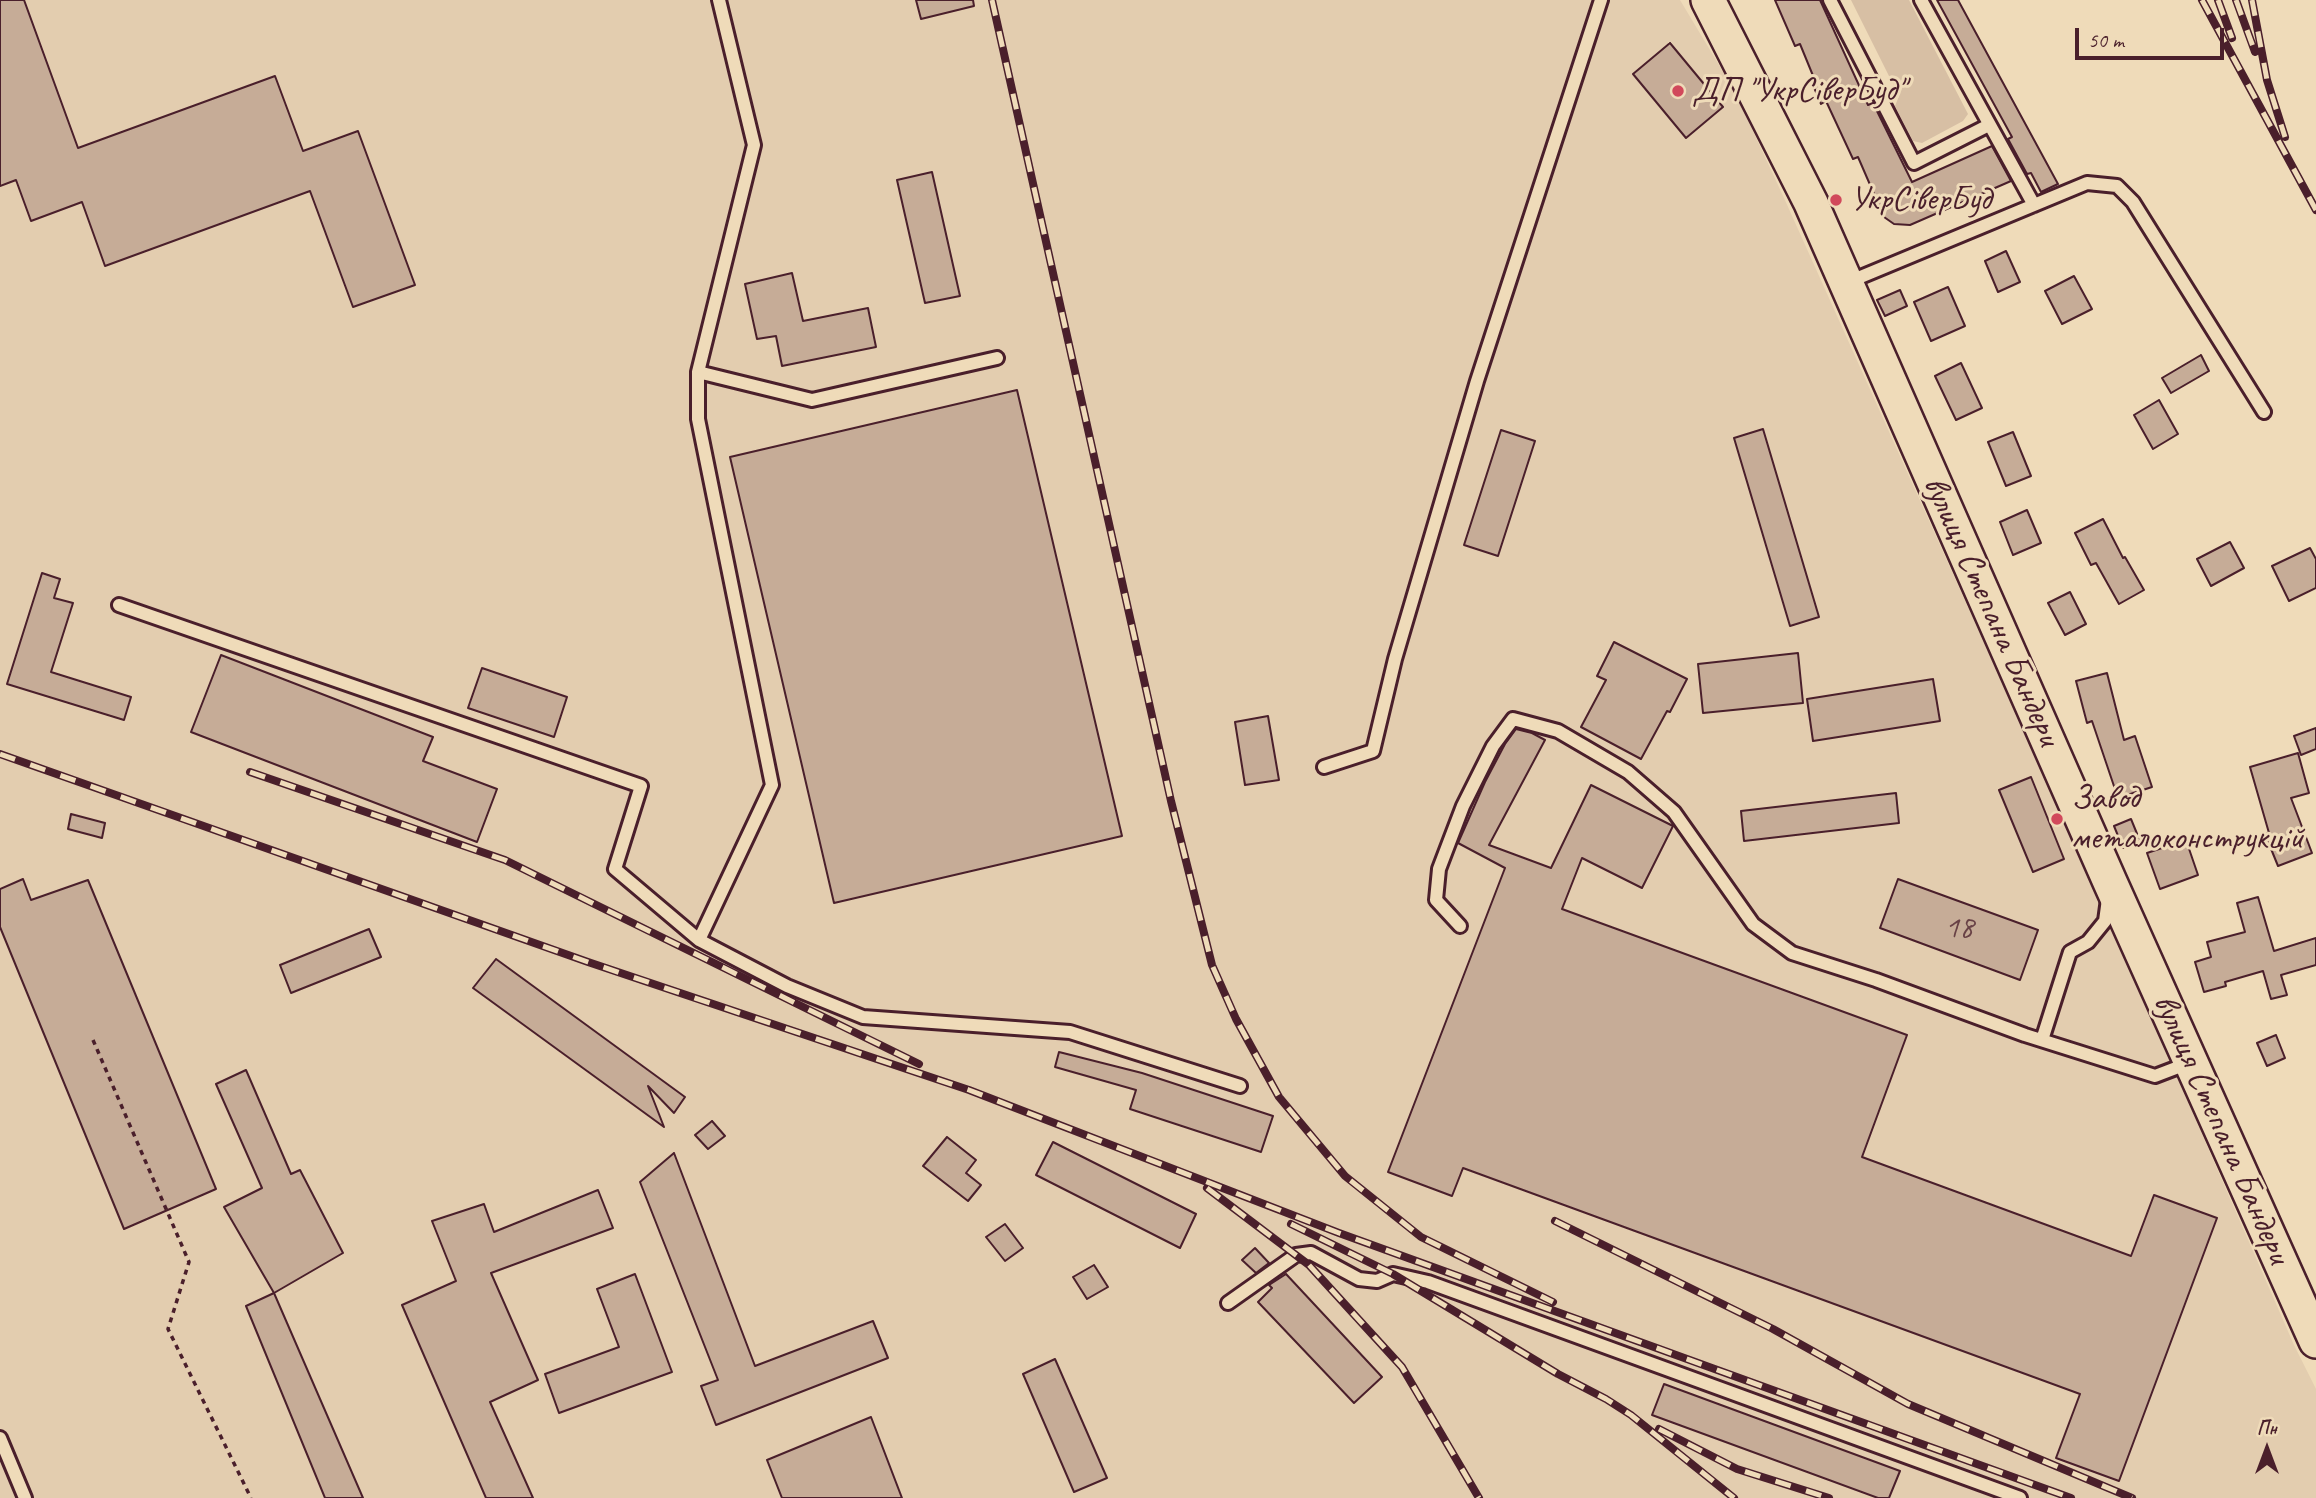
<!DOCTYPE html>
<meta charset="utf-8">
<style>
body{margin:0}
#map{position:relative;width:2316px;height:1498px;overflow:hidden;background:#efdbb9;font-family:Caveat,sans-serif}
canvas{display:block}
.north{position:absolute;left:2232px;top:1414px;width:70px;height:70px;-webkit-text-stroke:5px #efdbb9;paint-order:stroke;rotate:0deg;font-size:19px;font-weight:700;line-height:28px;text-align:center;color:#4a1f2b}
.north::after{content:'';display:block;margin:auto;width:24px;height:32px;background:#4a1f2b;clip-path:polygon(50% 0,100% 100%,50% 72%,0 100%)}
.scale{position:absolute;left:2075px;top:28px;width:149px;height:32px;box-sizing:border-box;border:4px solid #4a1f2b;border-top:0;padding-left:9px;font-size:21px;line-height:24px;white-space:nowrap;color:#4a1f2b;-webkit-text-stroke:5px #efdbb9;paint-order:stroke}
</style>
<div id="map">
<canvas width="2316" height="1498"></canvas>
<div class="north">Пн</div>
<div class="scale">50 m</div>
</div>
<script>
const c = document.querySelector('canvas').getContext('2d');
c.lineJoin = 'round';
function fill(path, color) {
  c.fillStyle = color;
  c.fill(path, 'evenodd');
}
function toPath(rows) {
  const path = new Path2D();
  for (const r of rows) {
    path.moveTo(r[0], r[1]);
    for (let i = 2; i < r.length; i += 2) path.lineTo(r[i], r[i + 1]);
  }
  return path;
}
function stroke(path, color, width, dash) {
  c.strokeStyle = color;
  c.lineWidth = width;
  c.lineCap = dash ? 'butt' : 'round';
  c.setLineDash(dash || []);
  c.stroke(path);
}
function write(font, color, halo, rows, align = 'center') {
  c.font = font + ' Caveat,sans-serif';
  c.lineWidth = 6;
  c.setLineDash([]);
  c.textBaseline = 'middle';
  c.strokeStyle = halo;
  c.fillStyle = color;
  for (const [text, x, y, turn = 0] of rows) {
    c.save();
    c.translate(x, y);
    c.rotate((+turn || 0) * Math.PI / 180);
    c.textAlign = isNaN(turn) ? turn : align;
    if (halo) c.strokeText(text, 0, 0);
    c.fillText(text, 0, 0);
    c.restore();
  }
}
const built = toPath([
 [0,0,1680,0,1734,90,1784,198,2109,921,2294,1345,2316,1389,2316,1498,0,1498]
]);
const green = toPath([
 [1851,0,1909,0,1968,114,1963,121,1922,143,1913,141,1895,106,1899,96]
]);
const building = toPath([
 [0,0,24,0,78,148,275,76,303,151,358,131,415,285,353,307,310,191,105,266,82,202,31,221,16,180,0,186,0,0],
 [916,0,973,0,974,6,921,19,916,0],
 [1775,0,1820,0,1868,105,1873,103,1912,182,1992,146,2011,181,1910,225,1894,224,1884,217,1858,157,1853,159,1826,101,1821,104,1813,85,1816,83,1800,44,1795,46,1775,0],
 [1937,0,1958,0,2058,184,2041,192,2031,173,2027,174,2008,139,2012,137,1937,0],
 [1670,43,1723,107,1686,138,1633,74,1670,43],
 [932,172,960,296,925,303,897,180,932,172],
 [2006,251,2020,282,1998,292,1985,261,2006,251],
 [792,273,803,321,868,308,876,347,782,366,776,336,757,339,745,284,792,273],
 [2074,276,2092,309,2062,324,2045,291,2074,276],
 [1948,287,1965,326,1931,341,1914,302,1948,287],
 [1900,290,1907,306,1885,316,1877,300,1900,290],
 [2201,355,2209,371,2171,393,2162,378,2201,355],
 [1961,363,1982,408,1956,420,1935,376,1961,363],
 [1017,390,1122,836,834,903,730,457,1017,390],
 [2159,400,2178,434,2153,449,2134,415,2159,400],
 [1763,429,1819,617,1790,626,1734,438,1763,429],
 [1501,430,1535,441,1498,556,1464,545,1501,430],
 [2013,432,2031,476,2006,486,1988,442,2013,432],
 [2027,510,2041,543,2013,555,2000,522,2027,510],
 [2103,519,2123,558,2125,557,2144,590,2119,604,2096,563,2091,565,2075,533,2103,519],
 [2230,542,2244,568,2211,586,2197,559,2230,542],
 [2310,548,2316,559,2316,588,2289,601,2272,566,2310,548],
 [42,573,60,579,54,598,73,603,51,672,131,697,124,720,7,684,42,573],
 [2070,592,2086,624,2065,635,2048,603,2070,592],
 [1614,642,1687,679,1670,712,1667,711,1641,759,1581,727,1606,680,1597,676,1614,642],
 [1798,653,1803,703,1703,713,1698,664,1798,653],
 [221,655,433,737,423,761,497,789,477,842,191,732,221,655],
 [482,668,567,697,554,737,468,708,482,668],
 [2107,673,2124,740,2135,736,2152,787,2118,798,2092,721,2087,723,2076,681,2107,673],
 [1933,679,1940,721,1813,741,1807,699,1933,679],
 [1268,716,1279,780,1245,785,1235,722,1268,716],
 [2316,728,2316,749,2301,755,2294,736,2316,728],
 [1516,729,1532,733,1545,740,1489,845,1551,868,1591,785,1673,826,1642,888,1582,858,1562,909,1907,1035,1862,1157,2131,1256,2154,1195,2217,1218,2119,1481,2056,1458,2080,1394,1463,1168,1452,1196,1388,1172,1505,868,1458,843,1485,782,1505,744,1516,729],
 [2298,753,2309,793,2291,798,2312,853,2278,866,2265,834,2269,833,2250,767,2298,753],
 [2031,777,2064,859,2033,872,1999,790,2031,777],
 [1896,793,1899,823,1744,841,1741,811,1896,793],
 [71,814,105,823,102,838,68,829,71,814],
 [2131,819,2140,841,2123,848,2114,826,2131,819],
 [2186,840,2198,875,2160,889,2147,853,2186,840],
 [23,879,31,900,88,880,216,1189,124,1229,0,927,0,889,23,879],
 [1898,879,2038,930,2020,980,1880,928,1898,879],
 [2258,897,2274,951,2316,938,2316,965,2281,975,2287,995,2271,999,2263,971,2225,982,2226,986,2204,992,2195,962,2211,957,2207,942,2245,932,2237,903,2258,897],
 [369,929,381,957,291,993,280,965,369,929],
 [496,959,685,1097,674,1113,648,1086,664,1127,473,988,496,959],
 [2276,1035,2285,1058,2267,1066,2257,1043,2276,1035],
 [1059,1052,1142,1073,1273,1116,1261,1152,1130,1109,1136,1090,1055,1067,1059,1052],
 [246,1070,291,1174,300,1170,343,1253,274,1293,224,1207,262,1188,216,1084,246,1070],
 [712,1121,725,1136,708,1149,695,1135,712,1121],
 [947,1137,976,1160,966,1173,981,1185,968,1201,923,1166,947,1137],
 [1053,1142,1196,1214,1180,1248,1036,1175,1053,1142],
 [674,1153,755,1366,873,1321,888,1358,716,1425,701,1386,718,1380,640,1182,674,1153],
 [598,1190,613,1228,491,1273,538,1380,490,1402,533,1498,486,1498,402,1305,456,1281,432,1221,484,1204,494,1232,598,1190],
 [1005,1224,1023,1248,1005,1261,986,1237,1005,1224],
 [1255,1248,1269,1263,1256,1273,1242,1260,1255,1248],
 [1094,1265,1108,1287,1087,1299,1073,1277,1094,1265],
 [635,1274,672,1372,559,1413,545,1374,619,1347,597,1289,635,1274],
 [1286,1274,1382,1377,1354,1403,1258,1302,1272,1288,1269,1285,1286,1274],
 [274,1293,363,1498,325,1498,246,1306,274,1293],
 [1055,1359,1107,1478,1074,1492,1023,1374,1055,1359],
 [1664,1384,1900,1471,1889,1498,1878,1498,1652,1415,1664,1384],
 [871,1417,902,1498,782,1498,767,1460,871,1417]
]);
const path = toPath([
 [93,1040,189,1262,168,1329,251,1498]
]);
const lane = toPath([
 [1830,0,1914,163,1989,125],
 [1921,0,2034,205],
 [1846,283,2087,183,2117,186,2133,202,2264,412],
 [698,372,812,400,997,358],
 [119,605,641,786,615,869,699,940,787,986,863,1017,1070,1032,1240,1086],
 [1324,767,1373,751,1395,659,1477,381,1601,0],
 [1460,926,1436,900,1439,869,1463,806,1493,746,1513,719,1558,731,1628,772,1674,812,1753,924,1792,953,1876,980,2025,1035,2155,1076,2189,1063],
 [699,940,772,785,698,419,698,372,754,145,719,0],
 [2042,1040,2070,952,2088,942,2105,921,2108,899],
 [1228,1303,1296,1255,1311,1253,1359,1279,1377,1281,1393,1274,1428,1282,2020,1498],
 [0,1438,25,1498]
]);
const secondary = toPath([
 [1708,0,1811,203,2110,882,2316,1341]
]);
const rail = toPath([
 [992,0,1171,801,1212,965,1236,1019,1279,1097,1345,1176,1421,1237,1553,1302],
 [2202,0,2316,210],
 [2218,0,2232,38],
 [2236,0,2255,52],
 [2252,0,2267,80,2285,137],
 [0,754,588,962,969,1090,1339,1233,2071,1498],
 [250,772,505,860,919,1064],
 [1207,1188,1309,1265,1402,1367,1479,1498],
 [1555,1221,1773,1329,1908,1404,2132,1498],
 [1291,1224,1393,1274,1558,1374,1606,1399,1631,1415,1734,1498],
 [1659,1429,1737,1469,1829,1498]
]);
const markers = [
 [1678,91,7,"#d1495b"],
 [1836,200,7,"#d1495b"],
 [2057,819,7,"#d1495b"]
];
const numberNames = [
 ["18",1959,929]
];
const poiNames = [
 ["ДП \"УкрСіверБуд\"",1692,91],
 ["УкрСіверБуд",1850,200],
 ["Завод",2071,799],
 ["металоконструкцій",2071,839]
];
const streetNames = [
 ["вулиця Степана Бандери",1991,611,66],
 ["вулиця Степана Бандери",2221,1129,66]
];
fill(built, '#e3cdaf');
fill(green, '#d7bfa4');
fill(building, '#c6ac97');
stroke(building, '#4a1f2b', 2);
stroke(lane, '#4a1f2b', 18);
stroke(secondary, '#4a1f2b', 38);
stroke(path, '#4a1f2b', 3.5, [5, 5]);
stroke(lane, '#efdbb9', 12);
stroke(secondary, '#efdbb9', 33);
stroke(rail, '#4a1f2b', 8);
stroke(rail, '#efdbb9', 5, [16]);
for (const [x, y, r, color] of markers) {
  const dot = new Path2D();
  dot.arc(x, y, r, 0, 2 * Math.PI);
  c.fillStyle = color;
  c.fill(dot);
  stroke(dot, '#efdbb9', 2.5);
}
write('32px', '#694246', null, numberNames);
write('35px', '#4a1f2b', '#efdbb9', poiNames, 'left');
write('35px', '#4a1f2b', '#efdbb9', streetNames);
</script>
